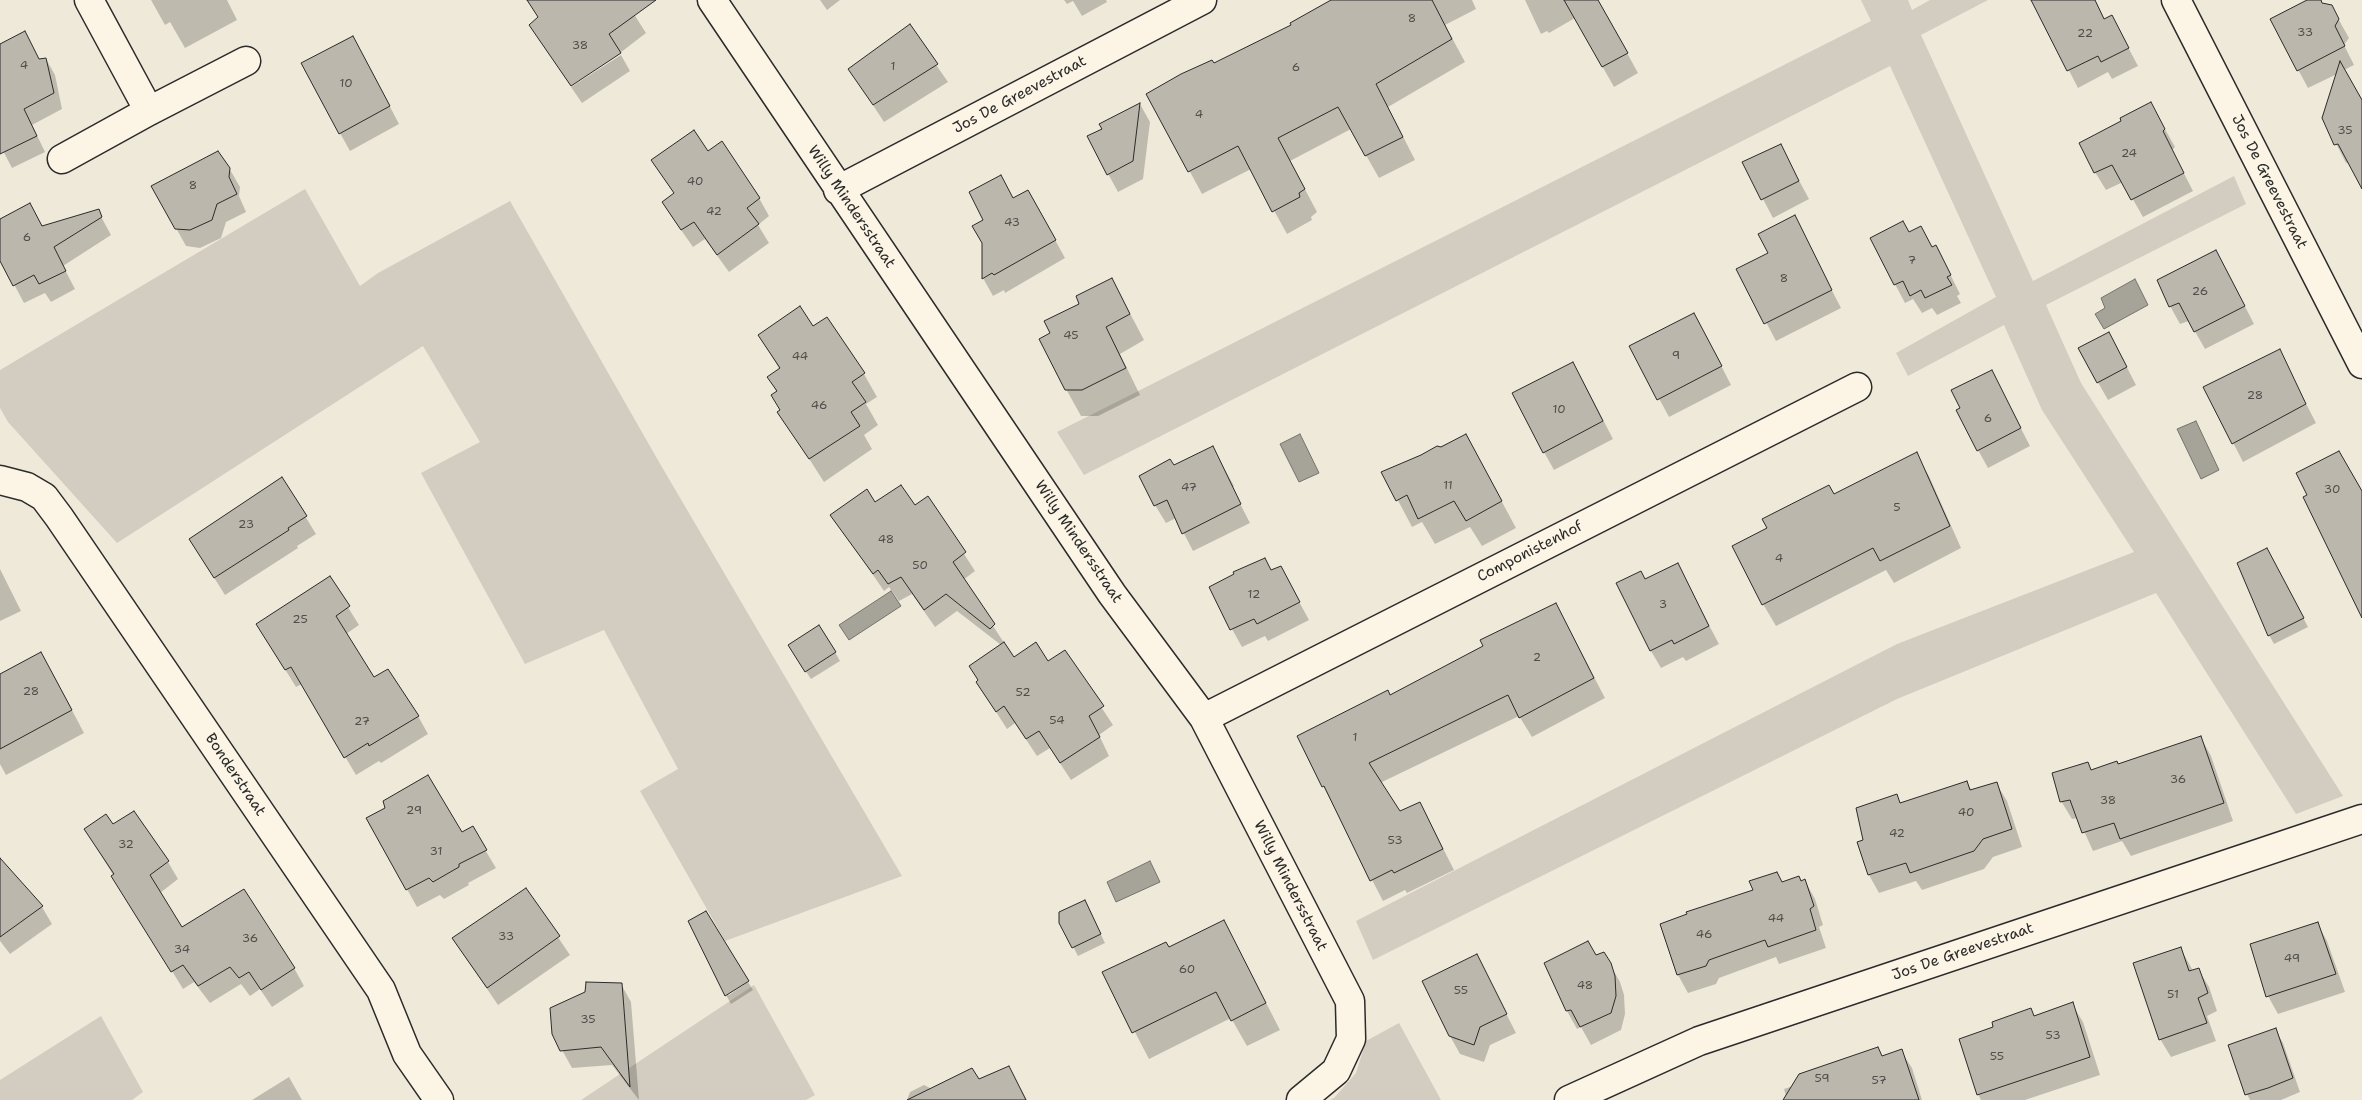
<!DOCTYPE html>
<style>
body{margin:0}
canvas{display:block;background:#efe9da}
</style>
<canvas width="2362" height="1100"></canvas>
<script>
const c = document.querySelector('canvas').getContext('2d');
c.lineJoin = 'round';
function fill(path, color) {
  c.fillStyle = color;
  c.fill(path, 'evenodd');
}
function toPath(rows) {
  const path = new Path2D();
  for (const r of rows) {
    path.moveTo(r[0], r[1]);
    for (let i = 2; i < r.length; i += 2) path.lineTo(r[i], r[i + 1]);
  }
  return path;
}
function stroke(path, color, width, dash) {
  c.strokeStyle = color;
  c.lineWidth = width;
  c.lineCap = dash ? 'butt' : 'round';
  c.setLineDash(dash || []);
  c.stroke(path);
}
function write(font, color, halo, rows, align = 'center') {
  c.font = font + ' "Shantell Sans",sans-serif';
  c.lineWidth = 4;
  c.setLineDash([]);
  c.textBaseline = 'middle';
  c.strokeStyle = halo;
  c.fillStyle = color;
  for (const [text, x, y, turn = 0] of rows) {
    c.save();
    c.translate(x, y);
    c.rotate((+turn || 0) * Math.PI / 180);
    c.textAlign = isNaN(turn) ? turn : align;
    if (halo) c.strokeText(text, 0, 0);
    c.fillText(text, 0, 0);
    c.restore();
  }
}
const green = toPath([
 [1861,0,1908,0,1912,10,1930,0,1988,0,1921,35,2033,281,2234,176,2246,204,2046,305,2081,383,2343,796,2296,814,2156,593,1897,699,1373,960,1356,921,1897,644,2134,552,2042,410,2004,325,1908,376,1896,353,1996,297,1890,66,1084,475,1057,432,1871,21],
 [305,189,360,286,378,273,510,201,659,462,902,876,725,941,640,791,678,769,604,630,525,664,421,473,480,442,423,346,117,543,8,422,0,408,0,370],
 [754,985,815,1095,806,1100,581,1100],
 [101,1016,143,1092,132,1100,0,1100,0,1080],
 [1399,1023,1441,1100,1330,1100,1334,1098,1356,1073,1366,1041]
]);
const water = toPath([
 [2135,279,2148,305,2104,329,2095,314,2105,308,2101,298,2135,279],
 [2196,421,2219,470,2201,479,2177,429,2196,421],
 [1300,434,1319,473,1299,482,1280,444,1300,434],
 [891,591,901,606,849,640,839,625,891,591],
 [1150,861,1160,882,1116,902,1107,882,1150,861]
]);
const shadow = toPath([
 [151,0,227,0,237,20,185,48,170,22,165,25],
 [527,0,625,0,646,33,620,53,570,85,531,25,539,18],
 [820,0,840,0,827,10],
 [1064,0,1106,0,1107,2,1082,16,1073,1,1067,4],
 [1360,0,1472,0,1476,9,1445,25,1465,62,1388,107,1415,160,1379,178,1351,129,1290,161,1317,212,1311,217,1312,220,1287,234,1251,169,1202,194,1148,94],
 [1525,0,1598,0,1638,73,1614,87,1575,18,1549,33,1547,31,1541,34],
 [2033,0,2095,0,2105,20,2121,34,2138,66,2112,79,2108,72,2078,88],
 [2310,0,2320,0,2322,4,2331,6,2349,38,2344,45,2354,65,2344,70,2362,102,2362,185,2349,162,2346,163,2323,118,2337,74,2308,88,2271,19],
 [909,26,948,82,884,122,850,70],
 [0,49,39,60,46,59,55,75,62,109,32,125,45,152,12,168,0,145],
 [363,55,399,124,350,151,340,133],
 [621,55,630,71,582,103,571,87],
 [1140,104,1150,122,1143,179,1118,192,1088,137],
 [2161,122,2175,147,2172,150,2193,191,2143,217,2123,182,2106,190,2095,172],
 [1780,145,1809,199,1773,218,1744,163],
 [707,152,759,198,769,216,758,225,769,243,729,272,705,239,693,247,674,220,663,203,675,195,653,160],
 [229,168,240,187,239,196,246,212,226,222,221,238,200,248,186,246,176,228],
 [1013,199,1038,209,1065,258,1005,293,1004,290,993,296,983,278,985,221],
 [30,205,43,227,98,211,111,235,63,266,75,289,51,302,45,293,24,303,0,258,0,220],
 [1794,217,1841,308,1776,341,1738,269,1769,253],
 [1871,239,1932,248,1936,246,1960,294,1957,296,1961,303,1937,315,1932,308,1922,313,1913,299,1905,303],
 [2226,269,2254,324,2205,349,2189,321,2180,324,2170,306],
 [1112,279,1144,340,1120,354,1140,395,1098,416,1081,416,1066,389,1051,333,1081,304],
 [813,327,864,374,877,397,866,404,878,425,864,435,872,449,824,482,779,412,781,410,777,393,769,378,780,370,759,335],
 [1704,332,1731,385,1669,417,1631,347],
 [2079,349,2119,352,2136,385,2108,400],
 [2279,351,2316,423,2243,462,2205,388],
 [1992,372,2030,446,1988,468,1978,450,1962,408],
 [1583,381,1613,439,1554,470,1544,452],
 [1466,435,1516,528,1482,546,1470,527,1435,544,1422,522,1412,527,1383,472],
 [1212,447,1234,486,1232,488,1250,523,1193,551,1176,518,1166,523,1155,505,1174,466],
 [1916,454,1929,476,1961,548,1894,583,1886,570,1776,626,1763,604,1834,496],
 [928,498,975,571,963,580,1014,658,1048,662,1065,652,1113,725,1099,735,1109,756,1071,780,1050,748,1037,756,1015,723,1007,729,977,682,1001,645,957,611,935,627,912,594,899,601,889,587,884,591,832,515,875,503,915,507],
 [305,516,316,534,297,546,298,548,225,595,201,557],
 [2272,558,2308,627,2274,644,2269,635],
 [1677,565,1719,644,1686,661,1683,657,1661,668,1651,651],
 [0,569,21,611,0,621],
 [1272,571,1290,585,1309,620,1268,641,1265,636,1242,647,1232,629],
 [329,577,359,625,346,634,373,679,418,716,428,734,381,763,379,761,356,775,302,684,296,687,268,642],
 [1556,604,1605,698,1532,737,1519,716,1380,783,1399,813,1420,803,1454,870,1407,893,1405,890,1383,901,1323,786,1390,696,1484,646],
 [835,652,840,661,811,679,794,654],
 [0,675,54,676,84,733,6,775,0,764],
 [2201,738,2211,756,2233,821,2131,856,2122,841,2093,851,2078,818,2072,819,2061,801,2091,771,2118,765],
 [1967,782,1972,791,1996,783,2007,801,2022,847,1993,857,1984,869,1922,890,1916,881,1879,893,1869,875,1859,843,1865,841,1896,796,1901,804],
 [368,819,462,833,472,828,496,868,468,883,469,885,444,899,440,895,417,907],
 [113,825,168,862,178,879,160,893,182,929,294,968,304,986,272,1007,260,989,250,996,241,984,210,1003,194,982,183,989,85,829],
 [0,860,42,907,52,924,10,954,0,941],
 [1805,881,1815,899,1823,925,1819,927,1826,948,1779,964,1776,957,1719,978,1716,984,1688,993,1678,975,1661,925,1783,883],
 [526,890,570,955,498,1005,453,939],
 [1089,910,1105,943,1078,956,1061,923],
 [1224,921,1280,1030,1247,1046,1231,1018,1149,1059,1104,973,1168,949],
 [2317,923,2327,941,2345,992,2278,1014,2268,996],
 [2181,949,2193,971,2198,969,2209,987,2217,1011,2207,1016,2216,1041,2171,1057,2160,1039],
 [1604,954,1620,982,1624,995,1625,1014,1621,1030,1591,1045,1581,1027,1577,1029,1567,1011,1596,956],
 [1486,974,1516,1033,1490,1045,1484,1062,1460,1054,1450,1036],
 [748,982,753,990,731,1004,726,995,727,993,729,995],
 [621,984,631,1002,639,1100,612,1065,572,1068,562,1050],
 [2072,1004,2083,1022,2100,1075,2025,1100,1981,1100,1978,1094,2030,1009,2035,1017],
 [2275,1029,2283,1043,2300,1092,2281,1100,2250,1100,2247,1094],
 [1901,1051,1912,1068,1922,1100,1787,1100,1784,1089],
 [1009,1067,1027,1100,907,1100,910,1092,924,1085,932,1089,978,1081],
 [289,1077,302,1100,252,1100]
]);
const building = toPath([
 [527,0,656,0,609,34,621,53,571,86,529,25,538,17,527,0],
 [1331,0,1432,0,1452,39,1376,84,1403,137,1365,156,1338,107,1278,138,1305,189,1299,193,1300,197,1272,212,1238,146,1188,172,1146,94,1181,74,1212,60,1214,63,1291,25,1290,23,1331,0],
 [1564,0,1598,0,1628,53,1602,67,1564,0],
 [2031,0,2095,0,2104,19,2112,15,2129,48,2101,62,2098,56,2067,71,2031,0],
 [2307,0,2321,0,2322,3,2332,5,2339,19,2335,26,2345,46,2297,71,2270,19,2307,0],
 [910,24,938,64,873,105,848,69,910,24],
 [25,31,39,59,46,58,54,93,24,109,37,136,0,154,0,44,25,31],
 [353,36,390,106,339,134,301,63,353,36],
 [2340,61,2362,100,2362,189,2338,144,2334,145,2322,118,2340,61],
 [2151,102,2165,129,2163,131,2184,173,2131,200,2112,165,2094,173,2079,143,2121,121,2120,118,2151,102],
 [1140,103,1133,161,1107,175,1087,136,1102,129,1099,124,1140,103],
 [694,130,708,151,722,141,760,198,747,208,759,224,717,255,694,222,681,230,662,202,674,193,651,160,694,130],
 [1781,144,1799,181,1761,200,1742,162,1781,144],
 [218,151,230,168,229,177,237,194,217,204,212,220,190,230,175,229,151,186,218,151],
 [1001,175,1013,198,1028,190,1056,240,994,275,992,273,982,279,982,243,972,226,983,220,969,192,1001,175],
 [30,203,42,226,99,209,102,217,54,247,66,271,39,284,34,275,13,286,0,261,0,219,30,203],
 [1795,215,1832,290,1764,324,1736,269,1768,253,1758,234,1795,215],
 [1903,221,1909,232,1921,226,1932,247,1936,245,1951,275,1947,277,1952,285,1925,298,1921,290,1910,296,1903,281,1894,285,1870,238,1903,221],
 [2216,250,2245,306,2194,332,2179,303,2169,307,2157,280,2216,250],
 [1112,278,1130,314,1106,327,1126,368,1082,390,1065,390,1039,339,1050,333,1044,321,1079,304,1076,296,1112,278],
 [800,306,813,326,827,317,865,373,852,382,866,402,851,412,860,426,809,459,777,412,780,410,771,395,777,391,767,377,780,368,758,335,800,306],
 [1694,313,1722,366,1657,400,1629,346,1694,313],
 [2109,332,2127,367,2097,383,2078,348,2109,332],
 [2280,349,2306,404,2232,444,2203,387,2280,349],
 [1573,362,1603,421,1543,453,1512,393,1573,362],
 [1992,370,2021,428,1977,451,1956,410,1960,408,1951,390,1992,370],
 [1466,434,1502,501,1466,521,1454,501,1418,519,1407,495,1396,501,1381,472,1421,455,1437,446,1441,447,1466,434],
 [1213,446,1241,504,1182,534,1167,500,1154,506,1139,476,1170,459,1174,465,1213,446],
 [2339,451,2362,491,2362,618,2303,497,2307,495,2296,473,2339,451],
 [1917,452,1950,526,1880,561,1873,548,1762,605,1732,546,1767,528,1762,519,1829,485,1834,494,1917,452],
 [282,477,307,516,288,528,289,530,214,578,189,539,282,477],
 [901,485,915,505,928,496,966,552,953,562,995,624,990,629,946,594,924,610,901,577,888,584,878,570,873,574,830,515,867,489,875,502,901,485],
 [2267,548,2304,618,2268,636,2237,563,2267,548],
 [1265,558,1271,570,1281,566,1300,602,1257,624,1254,619,1230,630,1209,587,1234,574,1233,572,1265,558],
 [1678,563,1709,626,1674,644,1672,640,1650,651,1616,583,1641,571,1645,579,1678,563],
 [330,576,350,606,336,616,374,677,388,669,419,716,369,746,368,743,344,758,291,667,285,670,256,624,330,576],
 [1556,603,1594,678,1519,718,1508,695,1369,763,1400,811,1420,802,1443,849,1394,873,1392,870,1370,881,1324,786,1322,787,1297,736,1388,690,1390,695,1483,646,1480,640,1556,603],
 [819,625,836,652,805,672,788,645,819,625],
 [1004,642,1014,657,1036,642,1048,661,1065,650,1104,706,1089,716,1100,737,1060,763,1039,731,1026,739,1004,706,996,712,976,682,978,680,969,666,1004,642],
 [41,652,72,710,0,749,0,674,41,652],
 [2201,736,2224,803,2120,839,2114,823,2082,833,2070,800,2060,802,2052,773,2088,762,2091,770,2117,761,2118,764,2201,736],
 [428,775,462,832,473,826,487,850,459,864,459,867,433,882,429,878,406,890,366,818,385,808,383,801,428,775],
 [1967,781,1970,790,1997,782,2012,829,1983,839,1974,851,1910,873,1906,863,1868,875,1857,842,1863,840,1856,808,1897,794,1900,803,1967,781],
 [134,811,169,861,150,875,182,927,244,889,295,968,261,990,249,972,239,978,230,967,198,986,183,965,171,972,111,876,114,874,84,829,106,814,113,824,134,811],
 [0,858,43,906,0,937,0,858],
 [1777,872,1782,882,1799,876,1801,881,1805,879,1814,906,1810,909,1816,930,1768,947,1765,940,1709,960,1706,966,1677,975,1660,924,1687,914,1686,912,1753,890,1749,881,1777,872],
 [526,888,560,936,487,988,452,938,526,888],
 [1085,900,1101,934,1072,948,1059,923,1059,912,1085,900],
 [706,911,749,981,725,996,688,921,706,911],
 [1224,920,1266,1003,1231,1021,1216,992,1132,1033,1102,972,1166,942,1169,947,1224,920],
 [2318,922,2336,974,2266,997,2250,944,2318,922],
 [1588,941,1596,955,1604,952,1611,963,1615,976,1616,996,1611,1013,1580,1027,1571,1010,1566,1011,1544,963,1588,941],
 [2181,947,2189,971,2199,968,2208,993,2198,998,2207,1023,2159,1040,2133,963,2181,947],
 [1477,954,1507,1014,1480,1027,1474,1045,1449,1036,1422,981,1477,954],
 [586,982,622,983,630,1087,601,1047,560,1051,552,1034,550,1008,585,992,586,982],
 [2073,1002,2090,1057,1977,1095,1959,1039,1993,1027,1992,1022,2031,1008,2034,1016,2073,1002],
 [2276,1028,2293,1078,2268,1088,2245,1095,2228,1045,2276,1028],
 [1878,1047,1882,1056,1902,1049,1919,1100,1783,1100,1799,1074,1878,1047],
 [1009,1066,1026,1100,907,1100,972,1068,979,1079,1009,1066]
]);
const street = toPath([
 [89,0,149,111],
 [712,0,1112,594,1204,718,1350,1001,1351,1039,1336,1071,1301,1100],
 [2176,0,2362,364],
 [62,159,149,111,246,61],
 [838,190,1202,0],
 [0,480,27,487,44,497,59,517,381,990,407,1054,439,1100],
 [1204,718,1857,387],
 [1569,1100,1699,1041,2362,819]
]);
const numberNames = [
 ["8",1412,19],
 ["33",2305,33],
 ["22",2085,34],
 ["38",580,46],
 ["4",24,66],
 ["1",893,67],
 ["6",1296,68],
 ["10",346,84],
 ["4",1199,115],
 ["35",2345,131],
 ["24",2129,154],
 ["40",695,182],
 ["8",193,186],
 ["42",714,212],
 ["43",1012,223],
 ["6",27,238],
 ["7",1912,261],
 ["8",1784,279],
 ["26",2200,292],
 ["45",1071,336],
 ["9",1676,356],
 ["44",800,357],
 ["28",2255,396],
 ["46",819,406],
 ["10",1559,410],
 ["6",1988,419],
 ["11",1448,486],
 ["47",1189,488],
 ["30",2332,490],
 ["5",1897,508],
 ["23",246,525],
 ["48",886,540],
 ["4",1779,559],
 ["50",920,566],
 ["12",1254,595],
 ["3",1663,605],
 ["25",300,620],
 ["2",1537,658],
 ["28",31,692],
 ["52",1023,693],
 ["54",1057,721],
 ["27",362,722],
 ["1",1355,738],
 ["36",2178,780],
 ["38",2108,801],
 ["29",414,811],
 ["40",1966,813],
 ["42",1897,834],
 ["53",1395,841],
 ["32",126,845],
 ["31",436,852],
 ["44",1776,919],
 ["46",1704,935],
 ["33",506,937],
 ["36",250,939],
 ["34",182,950],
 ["49",2292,959],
 ["60",1187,970],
 ["48",1585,986],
 ["55",1461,991],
 ["51",2173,995],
 ["35",588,1020],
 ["53",2053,1036],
 ["55",1997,1057],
 ["59",1822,1079],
 ["57",1879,1081]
];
const streetNames = [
 ["Jos De Greevestraat",1020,95,-28],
 ["Jos De Greevestraat",2269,182,63],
 ["Willy Mindersstraat",851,207,56],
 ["Willy Mindersstraat",1078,542,56],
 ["Componistenhof",1530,552,-27],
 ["Bonderstraat",235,775,56],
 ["Willy Mindersstraat",1290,886,63],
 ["Jos De Greevestraat",1963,952,-19]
];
fill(green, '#d2cdc0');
fill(water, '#a6a399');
stroke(water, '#75736d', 1);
fill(shadow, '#0003');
fill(building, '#bcb7ac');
stroke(building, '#2b2b2b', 1);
stroke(street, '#2b2b2b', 31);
stroke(street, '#fcf5e5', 28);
write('12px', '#4f4e4b', null, numberNames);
write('15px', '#2b2b2b', '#fcf5e5', streetNames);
</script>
